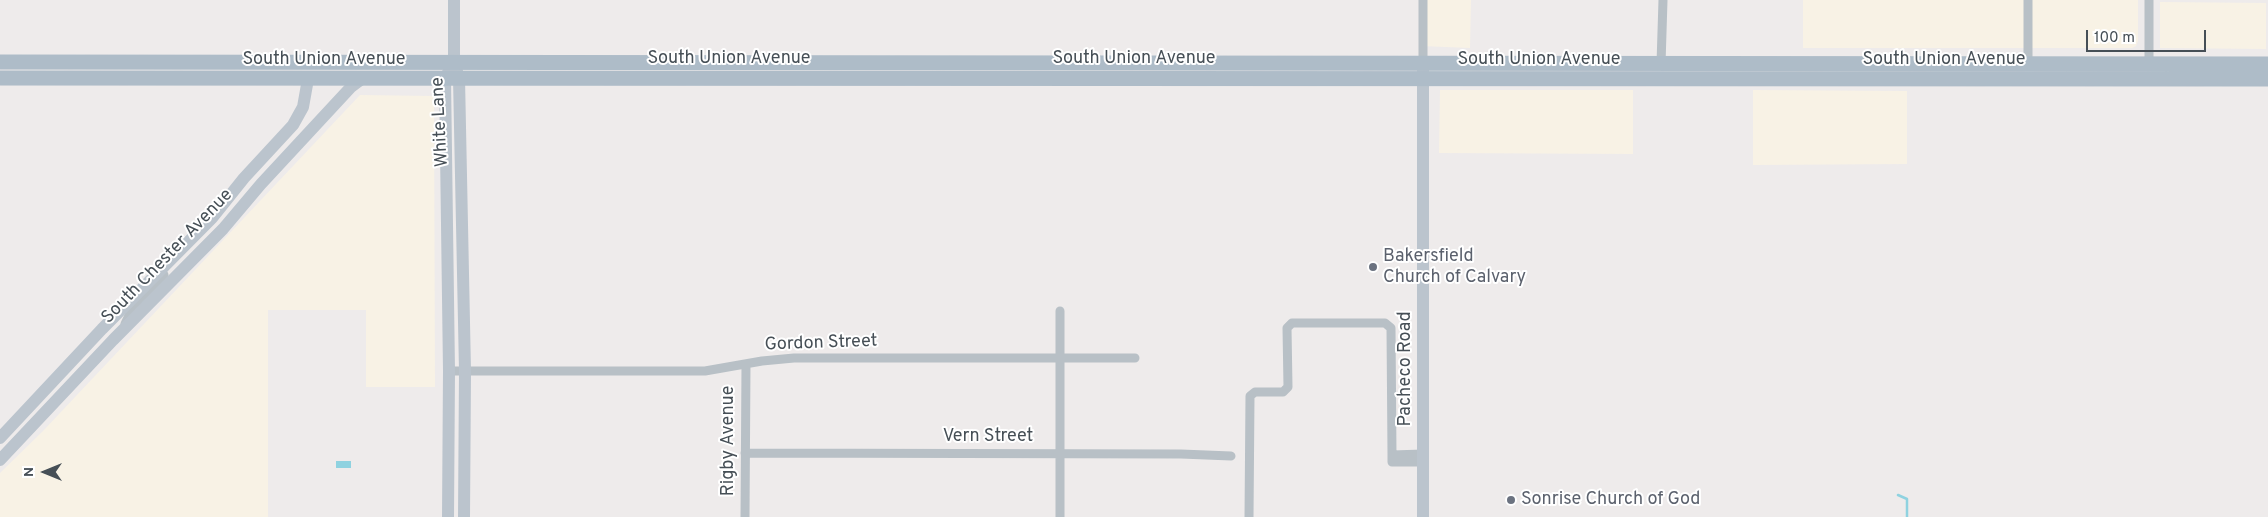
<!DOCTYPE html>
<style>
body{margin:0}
#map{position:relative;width:2268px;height:517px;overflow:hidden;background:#eeebeb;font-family:Overpass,sans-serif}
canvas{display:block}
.north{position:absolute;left:20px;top:447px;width:50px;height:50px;-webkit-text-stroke:4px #fff;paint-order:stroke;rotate:270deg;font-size:14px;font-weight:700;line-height:20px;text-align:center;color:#464f56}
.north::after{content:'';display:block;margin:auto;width:18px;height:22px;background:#464f56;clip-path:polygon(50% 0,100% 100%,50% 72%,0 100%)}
.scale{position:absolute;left:2086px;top:30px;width:120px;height:22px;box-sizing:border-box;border:2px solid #464f56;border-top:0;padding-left:6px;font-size:15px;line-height:18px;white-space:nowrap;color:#464f56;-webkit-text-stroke:4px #fff;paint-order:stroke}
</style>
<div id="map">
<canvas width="2268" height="517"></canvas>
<div class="north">N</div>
<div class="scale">100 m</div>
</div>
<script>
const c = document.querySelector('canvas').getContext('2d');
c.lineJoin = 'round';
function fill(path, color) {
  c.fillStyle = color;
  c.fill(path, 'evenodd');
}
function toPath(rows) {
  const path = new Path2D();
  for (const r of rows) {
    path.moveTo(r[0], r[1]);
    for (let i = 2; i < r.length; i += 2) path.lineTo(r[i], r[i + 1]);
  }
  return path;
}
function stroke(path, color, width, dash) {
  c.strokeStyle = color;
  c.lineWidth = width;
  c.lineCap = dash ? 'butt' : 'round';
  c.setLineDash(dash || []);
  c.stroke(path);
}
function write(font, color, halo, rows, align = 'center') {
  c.font = font + ' Overpass,sans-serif';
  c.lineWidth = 4;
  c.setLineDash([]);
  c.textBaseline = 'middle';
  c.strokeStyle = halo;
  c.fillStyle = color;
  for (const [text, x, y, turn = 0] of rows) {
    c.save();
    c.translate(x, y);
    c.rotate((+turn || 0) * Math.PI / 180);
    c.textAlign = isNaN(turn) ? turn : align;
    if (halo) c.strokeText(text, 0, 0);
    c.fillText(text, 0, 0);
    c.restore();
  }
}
const commercial = toPath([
 [1421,0,1471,0,1470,48,1421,46],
 [1803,0,2138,0,2138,41,2136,46,2132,48,1803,48],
 [2160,2,2266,3,2266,49,2160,48],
 [1440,90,1633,90,1633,154,1439,153],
 [1753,90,1907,91,1907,164,1753,165],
 [360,95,434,96,435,387,366,387,366,310,268,310,268,517,0,517,0,473,43,431]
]);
const water = toPath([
 [336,461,351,461,351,468,336,468]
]);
const stream = toPath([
 [1898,495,1907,499,1907,517]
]);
const street = toPath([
 [1423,0,1423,68],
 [2028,0,2028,64],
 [2149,0,2149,64],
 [1661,64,1663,0],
 [1060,311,1060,517],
 [125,324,132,309,162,280,164,275,161,269],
 [449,371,705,371,762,361,794,358,1135,358],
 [745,453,1181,454,1231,456],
 [1423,454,1392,455,1392,462,1423,462],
 [745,517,746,364],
 [1249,517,1250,396,1255,392,1283,392,1288,387,1287,328,1292,323,1385,323,1391,328,1392,455]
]);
const secondary = toPath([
 [454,0,454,62,459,78,465,371,464,517],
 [1423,70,1423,517],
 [0,438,102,329,212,218,244,178,293,125,303,107,308,79],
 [0,460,113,340,223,229,261,184,351,87,363,78],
 [448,517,449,371,445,78,449,71]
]);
const primary = toPath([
 [0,62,2268,64],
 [0,78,2268,79]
]);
const markers = [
 [1373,267,5,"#6b7280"],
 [1511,500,5,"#6b7280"]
];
const streetNames = [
 ["South Union Avenue",729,59],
 ["South Union Avenue",1134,59],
 ["South Union Avenue",324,60],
 ["South Union Avenue",1539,60],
 ["South Union Avenue",1944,60],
 ["White Lane",441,122,-93],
 ["South Chester Avenue",168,257,-46],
 ["Gordon Street",821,344,-2],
 ["Pacheco Road",1406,369,-90],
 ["Vern Street",988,437],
 ["Rigby Avenue",729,441,-90]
];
const worshipNames = [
 ["Bakersfield",1383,257],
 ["Church of Calvary",1383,278],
 ["Sonrise Church of God",1521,500]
];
fill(commercial, '#f8f2e5');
fill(water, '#8fd2e0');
stroke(stream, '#8fd2e0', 2.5);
stroke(street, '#b8c0c6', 9);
stroke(secondary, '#bbc4cd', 12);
stroke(primary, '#aebcc8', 15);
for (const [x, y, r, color] of markers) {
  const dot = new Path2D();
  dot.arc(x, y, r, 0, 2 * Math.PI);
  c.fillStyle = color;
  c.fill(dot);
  stroke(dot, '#fff', 2);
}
write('18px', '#464f56', '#fff', streetNames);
write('18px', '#5b616d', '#fff', worshipNames, 'left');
</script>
